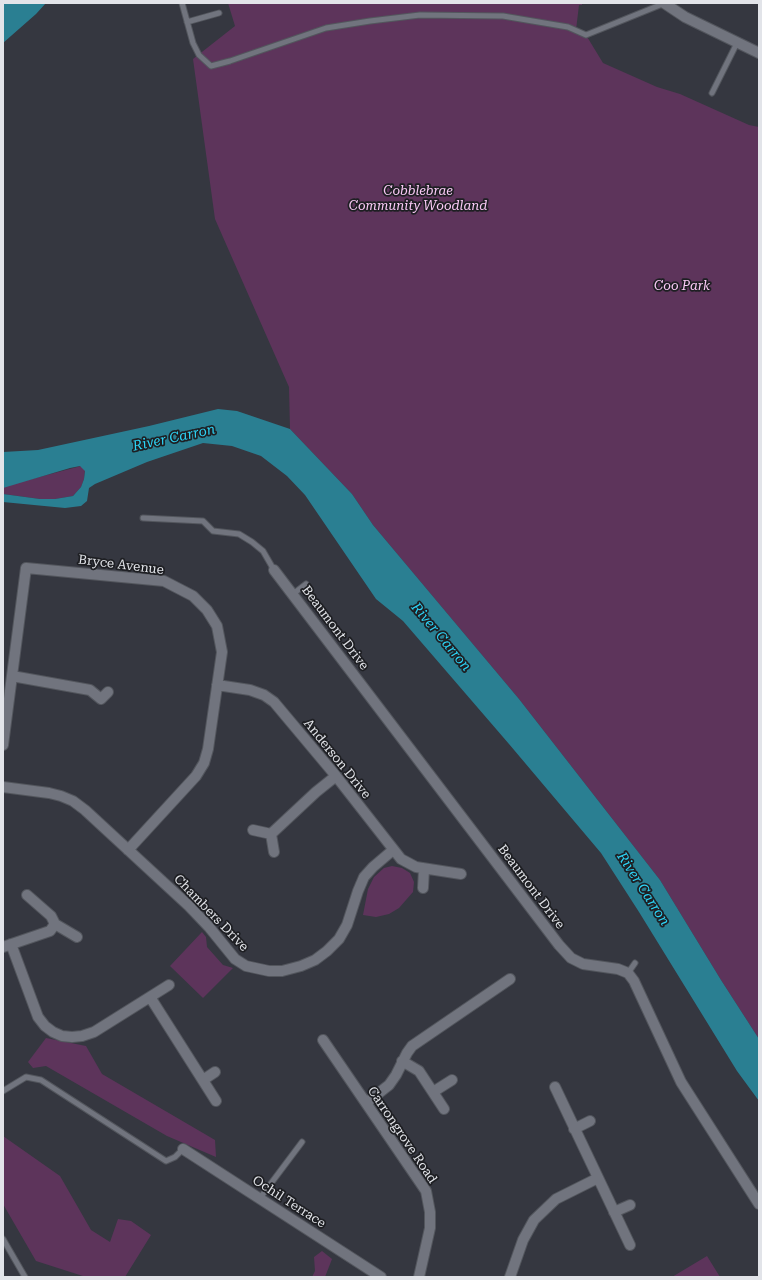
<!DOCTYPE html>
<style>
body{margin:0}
#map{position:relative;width:762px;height:1280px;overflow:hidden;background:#353740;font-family:"Roboto Serif",serif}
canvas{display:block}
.frame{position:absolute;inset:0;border:4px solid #e2e4e9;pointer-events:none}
</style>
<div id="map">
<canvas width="762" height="1280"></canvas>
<div class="frame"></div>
</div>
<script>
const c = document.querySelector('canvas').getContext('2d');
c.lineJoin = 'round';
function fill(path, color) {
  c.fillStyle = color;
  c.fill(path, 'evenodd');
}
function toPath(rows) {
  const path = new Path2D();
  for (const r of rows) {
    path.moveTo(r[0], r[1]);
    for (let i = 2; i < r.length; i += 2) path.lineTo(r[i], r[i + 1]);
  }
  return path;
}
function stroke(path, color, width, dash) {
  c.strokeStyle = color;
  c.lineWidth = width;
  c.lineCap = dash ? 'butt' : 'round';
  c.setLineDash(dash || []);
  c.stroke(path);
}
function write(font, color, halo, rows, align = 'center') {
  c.font = font + ' "Roboto Serif",serif';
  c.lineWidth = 3.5;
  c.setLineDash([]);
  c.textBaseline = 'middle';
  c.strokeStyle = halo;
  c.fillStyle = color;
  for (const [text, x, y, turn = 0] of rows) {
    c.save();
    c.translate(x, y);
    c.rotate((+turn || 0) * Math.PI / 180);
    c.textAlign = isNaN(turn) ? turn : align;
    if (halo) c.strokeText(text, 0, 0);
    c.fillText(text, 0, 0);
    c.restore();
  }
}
const green = toPath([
 [228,3,582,3,582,5,579,5,576,30,586,35,603,63,657,87,680,94,749,125,759,127,759,1039,721,980,660,880,519,699,373,525,352,494,290,429,289,387,215,219,193,59,235,26],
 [81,466,85,470,84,479,81,487,73,496,55,499,40,499,3,494,3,488,5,486],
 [392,866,402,868,410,873,414,882,413,892,399,908,389,914,376,917,363,915,368,889,374,877,384,868],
 [202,932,206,937,207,947,223,965,233,968,203,998,170,966],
 [46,1038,86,1046,102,1074,215,1140,216,1157,167,1136,46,1066,33,1068,28,1062],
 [3,1136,60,1176,91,1230,110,1242,118,1219,131,1221,151,1235,125,1277,86,1277,36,1261,3,1204],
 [322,1251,332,1259,325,1277,312,1277,315,1271,314,1257],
 [707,1256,720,1277,672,1277]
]);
const water = toPath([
 [3,3,46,3,36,14,3,43],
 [218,409,237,411,290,429,352,494,373,525,519,699,660,880,721,980,759,1039,759,1101,737,1071,639,912,601,853,509,744,403,621,376,599,305,495,287,476,261,456,232,446,203,443,147,462,95,484,89,488,87,501,81,506,65,508,3,502,3,494,40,499,55,499,73,496,81,487,84,479,85,471,80,466,70,468,3,488,3,452,38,450,149,426]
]);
const lane = toPath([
 [182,3,193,43,199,55,211,66,230,61,326,28,370,21,420,15,503,16,568,27,586,35,665,3],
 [187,22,219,13],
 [712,93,737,43],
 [143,518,203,521,213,531,239,534,252,542,263,551,274,570],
 [293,594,306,584],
 [628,973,635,963],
 [3,1091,26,1077,41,1080,166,1161,175,1157,183,1149],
 [260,1198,302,1142],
 [3,1239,25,1277]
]);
const street = toPath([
 [664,3,685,17,759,53],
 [274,570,559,945,571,958,583,964,618,969,628,973,634,981,681,1082,759,1204],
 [12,676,90,690,101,699,108,692],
 [217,685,250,690,264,695,274,702,336,776,401,859,416,867,461,874],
 [3,745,26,568,164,581,193,596,207,610,217,626,222,652,208,749,204,763,196,776,128,850],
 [3,787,49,793,61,796,73,801,85,810,189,906,209,927,235,959,246,966,269,971,282,971,301,966,315,960,327,951,339,939,347,925,358,891,364,877,373,867,393,850],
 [253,830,271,834,274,852],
 [271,834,316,792,336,776],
 [423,888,424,869],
 [27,895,51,916,55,924],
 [11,944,38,1017,45,1026,53,1032,62,1036,72,1037,82,1036,94,1032,169,985],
 [3,947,50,931,55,924,77,937],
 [150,997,216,1101],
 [323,1040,426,1191,430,1212,430,1228,419,1277],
 [402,1061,419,1071,444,1109],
 [203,1080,215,1072],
 [555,1087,630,1245],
 [433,1092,452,1080],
 [366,1103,389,1085,396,1075,407,1053,412,1046,510,979],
 [574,1129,590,1121],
 [183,1149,381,1277],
 [614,1212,630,1205],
 [510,1277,523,1240,534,1220,556,1199,598,1178]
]);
const parkNames = [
 ["Cobblebrae",418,191],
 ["Community Woodland",418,206],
 ["Coo Park",682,286]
];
const streetNames = [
 ["Bryce Avenue",121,565,7],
 ["Beaumont Drive",335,628,53],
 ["Anderson Drive",337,759,51],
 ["Beaumont Drive",531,887,53],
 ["Chambers Drive",211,913,46],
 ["Carrongrove Road",402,1135,56],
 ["Ochil Terrace",289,1202,33]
];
const waterNames = [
 ["River Carron",174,438,-12],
 ["River Carron",441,637,50],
 ["River Carron",643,889,57]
];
fill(green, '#5d345b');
fill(water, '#2a7f92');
stroke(lane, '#53565d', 7);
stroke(street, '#53565d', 12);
stroke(lane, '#71747e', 5);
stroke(street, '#71747e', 10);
write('italic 13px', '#fbcaf7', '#1e1f23', parkNames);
write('13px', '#e2e4e9', '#1e1f23', streetNames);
write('italic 14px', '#2cd4f6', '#1e1f23', waterNames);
</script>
